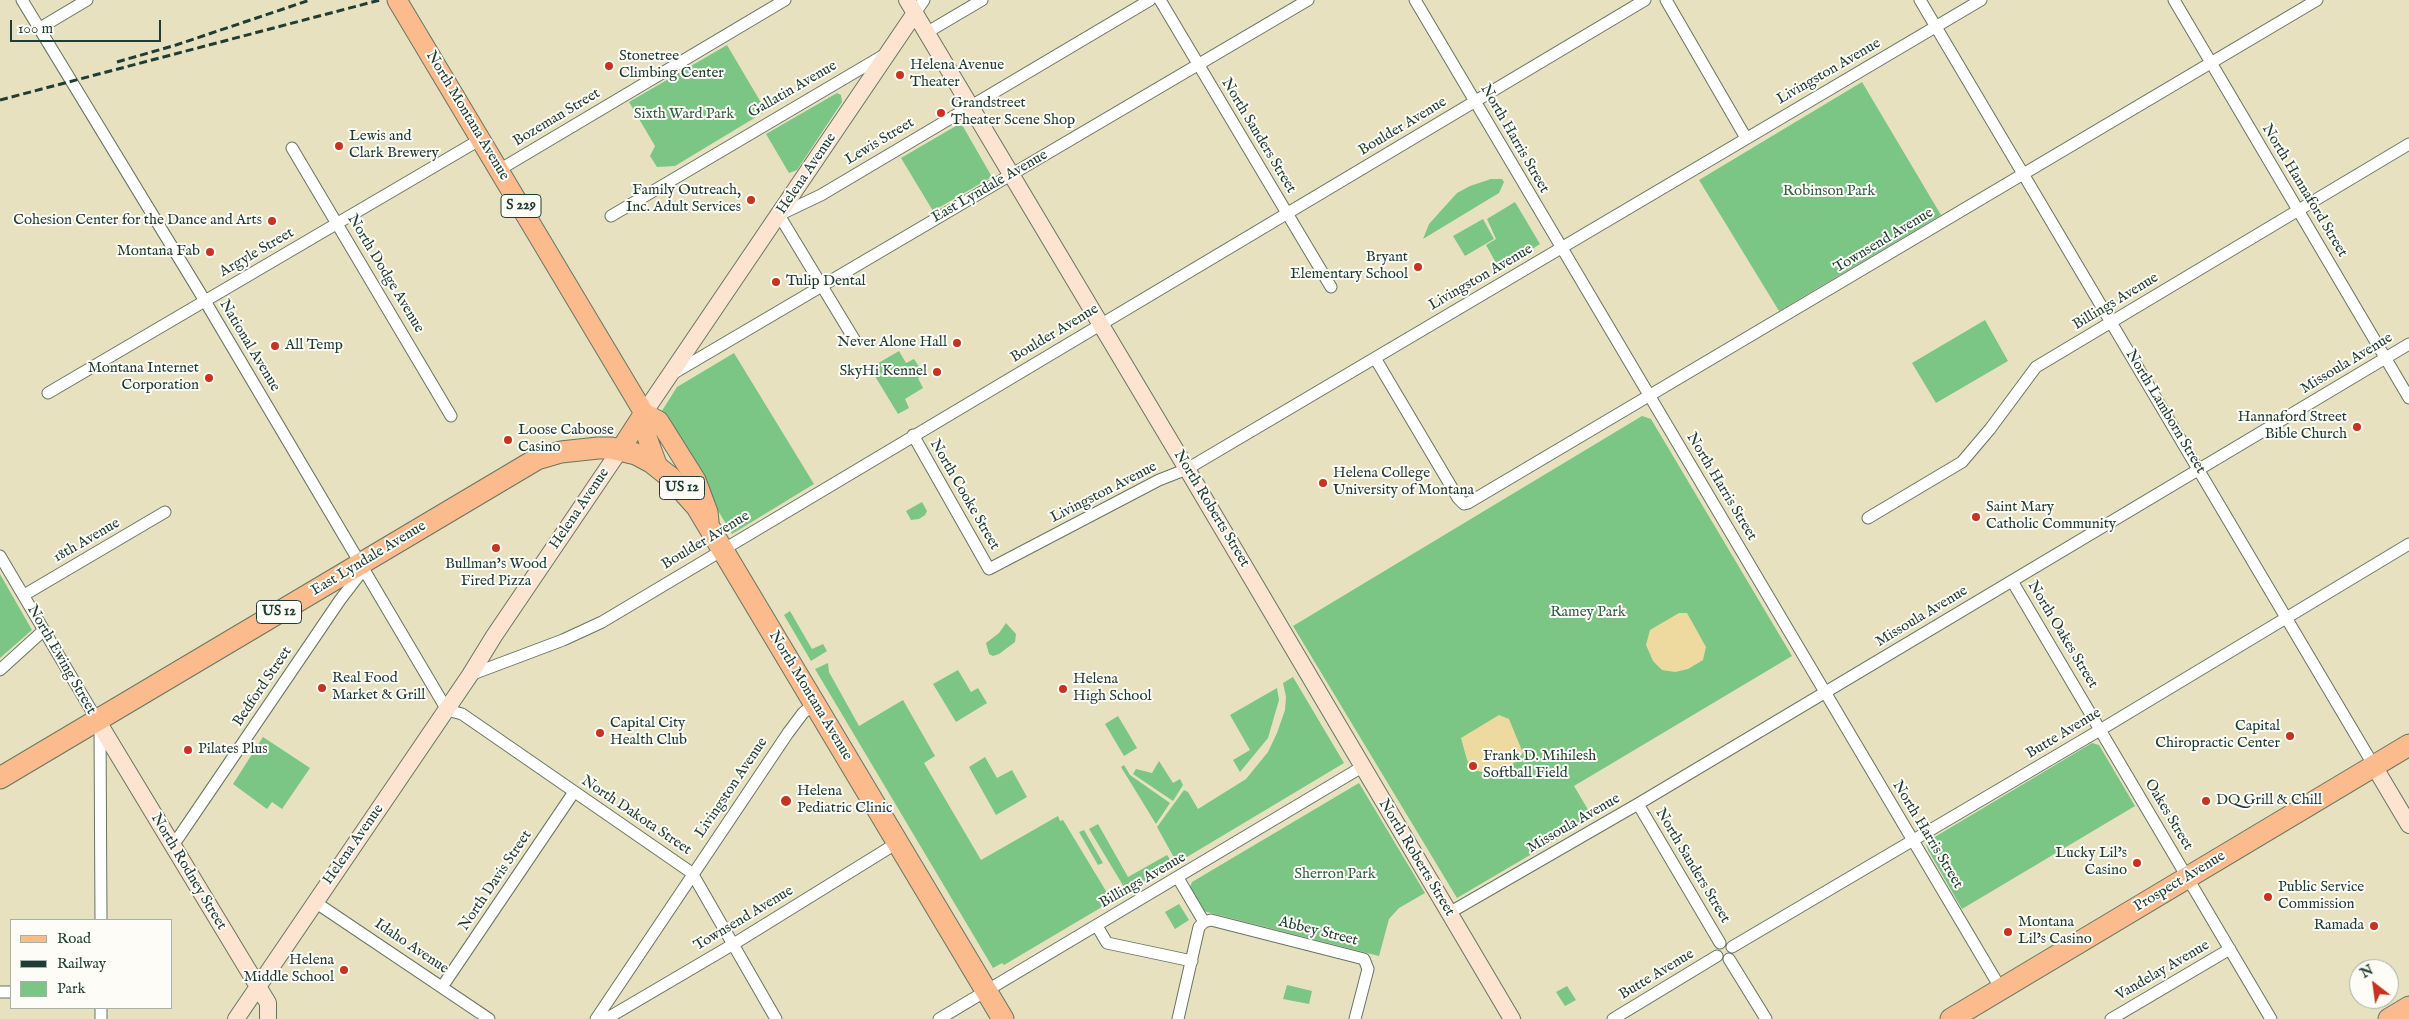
<!DOCTYPE html>
<style>
body{margin:0}
#map{position:relative;width:2409px;height:1019px;overflow:hidden;background:#e8e1bf;font-family:"IM FELL English",serif}
canvas{display:block}
.legend{position:absolute;left:10px;top:919px;width:162px;height:90px;box-sizing:border-box;background:#fdfcf7;border:1px solid #a4b0a9;margin:0;padding:6px 9px;list-style:none;font-size:15px;color:#1f3d34}
.legend li{display:flex;align-items:center;gap:10px;height:25px}
.legend b{width:25px;border:1px solid #a4b0a9}
.north{position:absolute;left:2349px;top:959px;width:50px;height:50px;box-sizing:border-box;background:#fdfcf7;border:1px solid #a4b0a9;border-radius:50%;rotate:330deg;font-size:14px;font-weight:700;line-height:20px;text-align:center;color:#1f3d34}
.north::after{content:'';display:block;margin:auto;width:18px;height:22px;background:#c8321e;clip-path:polygon(50% 0,100% 100%,50% 72%,0 100%)}
.scale{position:absolute;left:10px;top:20px;width:151px;height:22px;box-sizing:border-box;border:2px solid #1f3d34;border-top:0;padding-left:6px;font-size:15px;line-height:18px;white-space:nowrap;color:#1f3d34;-webkit-text-stroke:4px #fdfcf7;paint-order:stroke}
</style>
<div id="map">
<canvas width="2409" height="1019"></canvas>
<ul class="legend">
<li><b style="height:6px;background:#fbbb8c"></b>Road</li>
<li><b style="height:6px;background:#1f3d34"></b>Railway</li>
<li><b style="height:14px;background:#7bc684"></b>Park</li>
</ul>
<div class="north">N</div>
<div class="scale">100 m</div>
</div>
<script>
const c = document.querySelector('canvas').getContext('2d');
c.lineJoin = 'round';
function fill(path, color) {
  c.fillStyle = color;
  c.fill(path, 'evenodd');
}
function toPath(rows) {
  const path = new Path2D();
  for (const r of rows) {
    path.moveTo(r[0], r[1]);
    for (let i = 2; i < r.length; i += 2) path.lineTo(r[i], r[i + 1]);
  }
  return path;
}
function stroke(path, color, width, dash) {
  c.strokeStyle = color;
  c.lineWidth = width;
  c.lineCap = dash ? 'butt' : 'round';
  c.setLineDash(dash || []);
  c.stroke(path);
}
function write(font, color, halo, rows, align = 'center') {
  c.font = font + ' "IM FELL English",serif';
  c.lineWidth = 4;
  c.setLineDash([]);
  c.textBaseline = 'middle';
  c.strokeStyle = halo;
  c.fillStyle = color;
  for (const [text, x, y, turn = 0] of rows) {
    c.save();
    c.translate(x, y);
    c.rotate((+turn || 0) * Math.PI / 180);
    c.textAlign = isNaN(turn) ? turn : align;
    if (halo) c.strokeText(text, 0, 0);
    c.fillText(text, 0, 0);
    c.restore();
  }
}
const green = toPath([
 [727,45,766,111,675,166,657,167,650,156,655,146,629,102],
 [1862,82,1941,215,1779,311,1699,180],
 [837,93,841,95,842,102,797,170,789,173,766,134],
 [961,123,992,177,933,211,901,158],
 [1491,179,1502,179,1504,182,1499,193,1423,239,1429,224,1457,193,1470,186],
 [1515,202,1540,244,1500,270,1486,245,1496,239,1487,219],
 [1483,219,1494,239,1465,256,1453,236],
 [1985,320,2008,361,1936,403,1912,363],
 [899,351,906,363,914,359,924,374,918,378,923,388,905,399,909,408,898,414,870,368],
 [734,353,814,484,732,534,660,414,677,387],
 [1642,416,1651,419,1792,656,1574,786,1593,818,1457,898,1293,626],
 [922,502,927,511,925,515,919,519,911,520,906,511],
 [0,574,32,630,0,658],
 [790,611,812,649,823,644,827,651,811,661,784,615],
 [1006,623,1016,634,1015,642,999,654,993,656,989,654,986,643,999,633],
 [828,663,829,672,859,726,903,700,935,756,924,763,981,860,1058,816,1060,821,1063,820,1112,901,1004,965,1002,963,993,968,815,669],
 [958,670,971,692,978,688,987,703,956,722,933,684],
 [1293,677,1344,763,1177,863,1157,827,1184,790,1188,792,1198,809,1246,779,1268,752,1277,733,1285,710,1286,697,1283,683],
 [1277,688,1279,700,1268,738,1240,772,1233,760,1250,750,1230,715],
 [1118,716,1137,748,1124,756,1105,724],
 [263,737,310,768,282,809,272,802,267,809,233,784],
 [2092,743,2099,745,2135,806,1962,909,1928,850,1926,844,1928,841],
 [985,757,997,778,1012,770,1027,797,996,815,969,767],
 [1159,761,1173,783,1180,779,1183,785,1173,801,1133,774,1136,769,1152,773],
 [1124,765,1130,775,1170,803,1156,824,1121,767],
 [1359,783,1425,893,1399,908,1389,919,1379,956,1203,911,1190,887,1192,882],
 [1098,824,1128,877,1167,855,1174,865,1127,892,1089,829],
 [1084,830,1103,863,1098,865,1079,832],
 [1179,904,1189,920,1175,929,1165,912],
 [1287,985,1312,991,1309,1004,1283,999],
 [1567,986,1576,1000,1565,1006,1556,992]
]);
const sand = toPath([
 [1679,613,1687,613,1706,647,1703,660,1688,669,1675,672,1662,670,1653,661,1646,645,1650,630],
 [1499,715,1509,719,1523,753,1514,763,1490,774,1474,770,1467,760,1461,738]
]);
const street = toPath([
 [22,0,205,301,447,710,462,714,692,873,776,1019],
 [1160,0,1331,287],
 [1415,0,2001,989],
 [1666,0,1746,138],
 [1920,0,2374,766],
 [2174,0,2409,398],
 [915,13,924,0],
 [40,28,87,0],
 [926,33,982,0],
 [292,148,451,416],
 [499,170,785,0],
 [611,216,884,55],
 [854,339,779,215,821,195,1150,0],
 [1375,358,1458,498,1464,504,1468,503,2317,0],
 [674,373,1308,0],
 [48,393,481,139],
 [913,435,989,569,1159,480,1187,469,1981,0],
 [1868,518,1962,462,1990,429,2036,367,2409,144],
 [0,556,97,720],
 [2012,581,2271,1019],
 [24,595,165,512],
 [0,670,44,630],
 [470,675,563,640,602,622,1645,0],
 [100,727,101,920],
 [1638,804,1720,943],
 [172,847,340,600,363,570],
 [1178,878,1204,922],
 [315,902,489,1019],
 [1449,913,1638,804,2409,344],
 [1204,922,1211,920,1364,959,1368,969,1355,1019],
 [1097,926,1107,943,1192,961],
 [1732,947,2100,730,2409,544],
 [1729,959,1766,1019],
 [442,987,574,792],
 [0,992,11,992],
 [101,1019,101,1008],
 [596,1019,788,733,803,713,815,703],
 [606,1019,732,945,897,843],
 [939,1019,1362,767],
 [1178,1019,1199,927,1204,922],
 [1613,1019,1717,956],
 [2111,1019,2230,949]
]);
const secondary = toPath([
 [907,0,1187,469,1512,1019],
 [644,413,915,13],
 [97,720,268,1003,268,1019],
 [2374,766,2409,825],
 [236,1019,470,675,494,636,620,450]
]);
const primary = toPath([
 [397,0,644,413,647,437,658,467],
 [644,413,659,421,696,480,708,512,709,521],
 [620,450,644,413]
]);
const highway = toPath([
 [0,778,537,459,561,452,598,448,611,448,636,454,651,462,670,477,697,507,1003,1019],
 [1951,1019,2409,745],
 [2389,1019,2409,1007]
]);
const rail = toPath([
 [117,62,176,45,310,0],
 [0,100,380,0]
]);
const markers = [
 [609,66,5,"#c8321e"],
 [900,75,5,"#c8321e"],
 [941,113,5,"#c8321e"],
 [339,146,5,"#c8321e"],
 [751,200,5,"#c8321e"],
 [272,221,5,"#c8321e"],
 [210,252,5,"#c8321e"],
 [1418,267,5,"#c8321e"],
 [776,282,5,"#c8321e"],
 [957,343,5,"#c8321e"],
 [275,346,5,"#c8321e"],
 [937,372,5,"#c8321e"],
 [209,378,5,"#c8321e"],
 [2357,427,5,"#c8321e"],
 [508,440,5,"#c8321e"],
 [1323,483,5,"#c8321e"],
 [1976,517,5,"#c8321e"],
 [496,548,5,"#c8321e"],
 [322,688,5,"#c8321e"],
 [1063,689,5,"#c8321e"],
 [600,733,5,"#c8321e"],
 [2290,736,5,"#c8321e"],
 [188,750,5,"#c8321e"],
 [1473,766,5,"#c8321e"],
 [786,801,6,"#c8321e"],
 [2206,801,5,"#c8321e"],
 [2137,863,5,"#c8321e"],
 [2268,897,5,"#c8321e"],
 [2374,926,5,"#c8321e"],
 [2008,932,5,"#c8321e"],
 [344,970,5,"#c8321e"]
];
const shields = [
 [521,206,40],
 [682,488,45],
 [279,612,45]
];
const shieldNames = [
 ["S 229",521,206],
 ["US 12",682,488],
 ["US 12",279,612]
];
const poiNames = [
 ["Stonetree",619,57],
 ["Climbing Center",619,74],
 ["Helena Avenue",910,66],
 ["Theater",910,83],
 ["Grandstreet",951,104],
 ["Theater Scene Shop",951,121],
 ["Lewis and",349,137],
 ["Clark Brewery",349,154],
 ["Family Outreach,",741,191,"right"],
 ["Inc. Adult Services",741,208,"right"],
 ["Cohesion Center for the Dance and Arts",262,221,"right"],
 ["Montana Fab",200,252,"right"],
 ["Bryant",1408,258,"right"],
 ["Elementary School",1408,275,"right"],
 ["Tulip Dental",786,282],
 ["Never Alone Hall",947,343,"right"],
 ["All Temp",285,346],
 ["Montana Internet",199,369,"right"],
 ["Corporation",199,386,"right"],
 ["SkyHi Kennel",927,372,"right"],
 ["Hannaford Street",2347,418,"right"],
 ["Bible Church",2347,435,"right"],
 ["Loose Caboose",518,431],
 ["Casino",518,448],
 ["Helena College",1333,474],
 ["University of Montana",1333,491],
 ["Saint Mary",1986,508],
 ["Catholic Community",1986,525],
 ["Bullman's Wood",496,565,"center"],
 ["Fired Pizza",496,582,"center"],
 ["Real Food",332,679],
 ["Market & Grill",332,696],
 ["Helena",1073,680],
 ["High School",1073,697],
 ["Capital City",610,724],
 ["Health Club",610,741],
 ["Capital",2280,727,"right"],
 ["Chiropractic Center",2280,744,"right"],
 ["Pilates Plus",198,750],
 ["Frank D. Mihilesh",1483,757],
 ["Softball Field",1483,774],
 ["Helena",797,792],
 ["Pediatric Clinic",797,809],
 ["DQ Grill & Chill",2216,801],
 ["Lucky Lil's",2127,854,"right"],
 ["Casino",2127,871,"right"],
 ["Public Service",2278,888],
 ["Commission",2278,905],
 ["Montana",2018,923],
 ["Lil's Casino",2018,940],
 ["Ramada",2364,926,"right"],
 ["Helena",334,961,"right"],
 ["Middle School",334,978,"right"]
];
const streetNames = [
 ["Livingston Avenue",1829,72,-30],
 ["Gallatin Avenue",793,90,-30],
 ["North Montana Avenue",467,116,59],
 ["Bozeman Street",557,118,-31],
 ["Boulder Avenue",1403,127,-31],
 ["North Sanders Street",1258,136,59],
 ["North Harris Street",1514,139,60],
 ["Lewis Street",880,142,-31],
 ["Helena Avenue",807,174,-56],
 ["East Lyndale Avenue",990,187,-30],
 ["North Hannaford Street",2304,191,59],
 ["Townsend Avenue",1884,241,-31],
 ["Argyle Street",257,253,-30],
 ["North Dodge Avenue",385,274,59],
 ["Livingston Avenue",1481,278,-30],
 ["Billings Avenue",2116,302,-31],
 ["Boulder Avenue",1055,334,-31],
 ["National Avenue",249,346,59],
 ["Missoula Avenue",2347,364,-31],
 ["North Lamborn Street",2165,412,59],
 ["North Harris Street",1721,487,59],
 ["Livingston Avenue",1104,493,-27],
 ["North Cooke Street",964,495,60],
 ["Helena Avenue",580,509,-56],
 ["North Roberts Street",1211,509,59],
 ["18th Avenue",87,541,-30],
 ["Boulder Avenue",706,541,-31],
 ["East Lyndale Avenue",369,559,-31],
 ["Missoula Avenue",1922,617,-31],
 ["North Oakes Street",2062,635,59],
 ["North Ewing Street",61,660,60],
 ["Bedford Street",263,687,-56],
 ["North Montana Avenue",810,696,59],
 ["Butte Avenue",2064,734,-31],
 ["Livingston Avenue",732,788,-56],
 ["Oakes Street",2168,815,59],
 ["North Dakota Street",636,816,34],
 ["Missoula Avenue",1574,824,-30],
 ["North Harris Street",1927,835,59],
 ["Helena Avenue",354,845,-55],
 ["North Roberts Street",1416,858,59],
 ["North Sanders Street",1692,866,59],
 ["North Rodney Street",188,872,59],
 ["North Davis Street",496,881,-56],
 ["Billings Avenue",1143,881,-30],
 ["Prospect Avenue",2180,882,-31],
 ["Townsend Avenue",744,919,-31],
 ["Abbey Street",1318,932,14],
 ["Idaho Avenue",411,947,34],
 ["Vandelay Avenue",2163,971,-30],
 ["Butte Avenue",1657,975,-31]
];
const parkNames = [
 ["Sixth Ward Park",684,115],
 ["Robinson Park",1829,192],
 ["Ramey Park",1588,613],
 ["Sherron Park",1335,875]
];
fill(green, '#7bc684');
fill(sand, '#eeda9e');
stroke(street, '#657665', 13);
stroke(secondary, '#657665', 18);
stroke(primary, '#657665', 21);
stroke(highway, '#657665', 23);
stroke(street, '#fff', 11);
stroke(secondary, '#fde4d1', 16);
stroke(primary, '#fbbb8c', 19);
stroke(highway, '#fbbb8c', 21);
stroke(rail, '#1f3d34', 3, [8, 4]);
for (const [x, y, r, color] of markers) {
  const dot = new Path2D();
  dot.arc(x, y, r, 0, 2 * Math.PI);
  c.fillStyle = color;
  c.fill(dot);
  stroke(dot, '#fdfcf7', 2);
}
for (const [x, y, w] of shields) {
  const box = new Path2D();
  box.roundRect(x - w / 2, y - 11.5, w, 23, 4);
  c.fillStyle = '#fdfcf7';
  c.fill(box);
  stroke(box, '#1f3d34', 1);
}
write('bold 14px', '#1f3d34', null, shieldNames);
write('15px', '#1f3d34', '#fdfcf7', poiNames, 'left');
write('15px', '#1f3d34', '#fdfcf7', streetNames);
write('15px', '#365f48', '#fdfcf7', parkNames);
</script>
